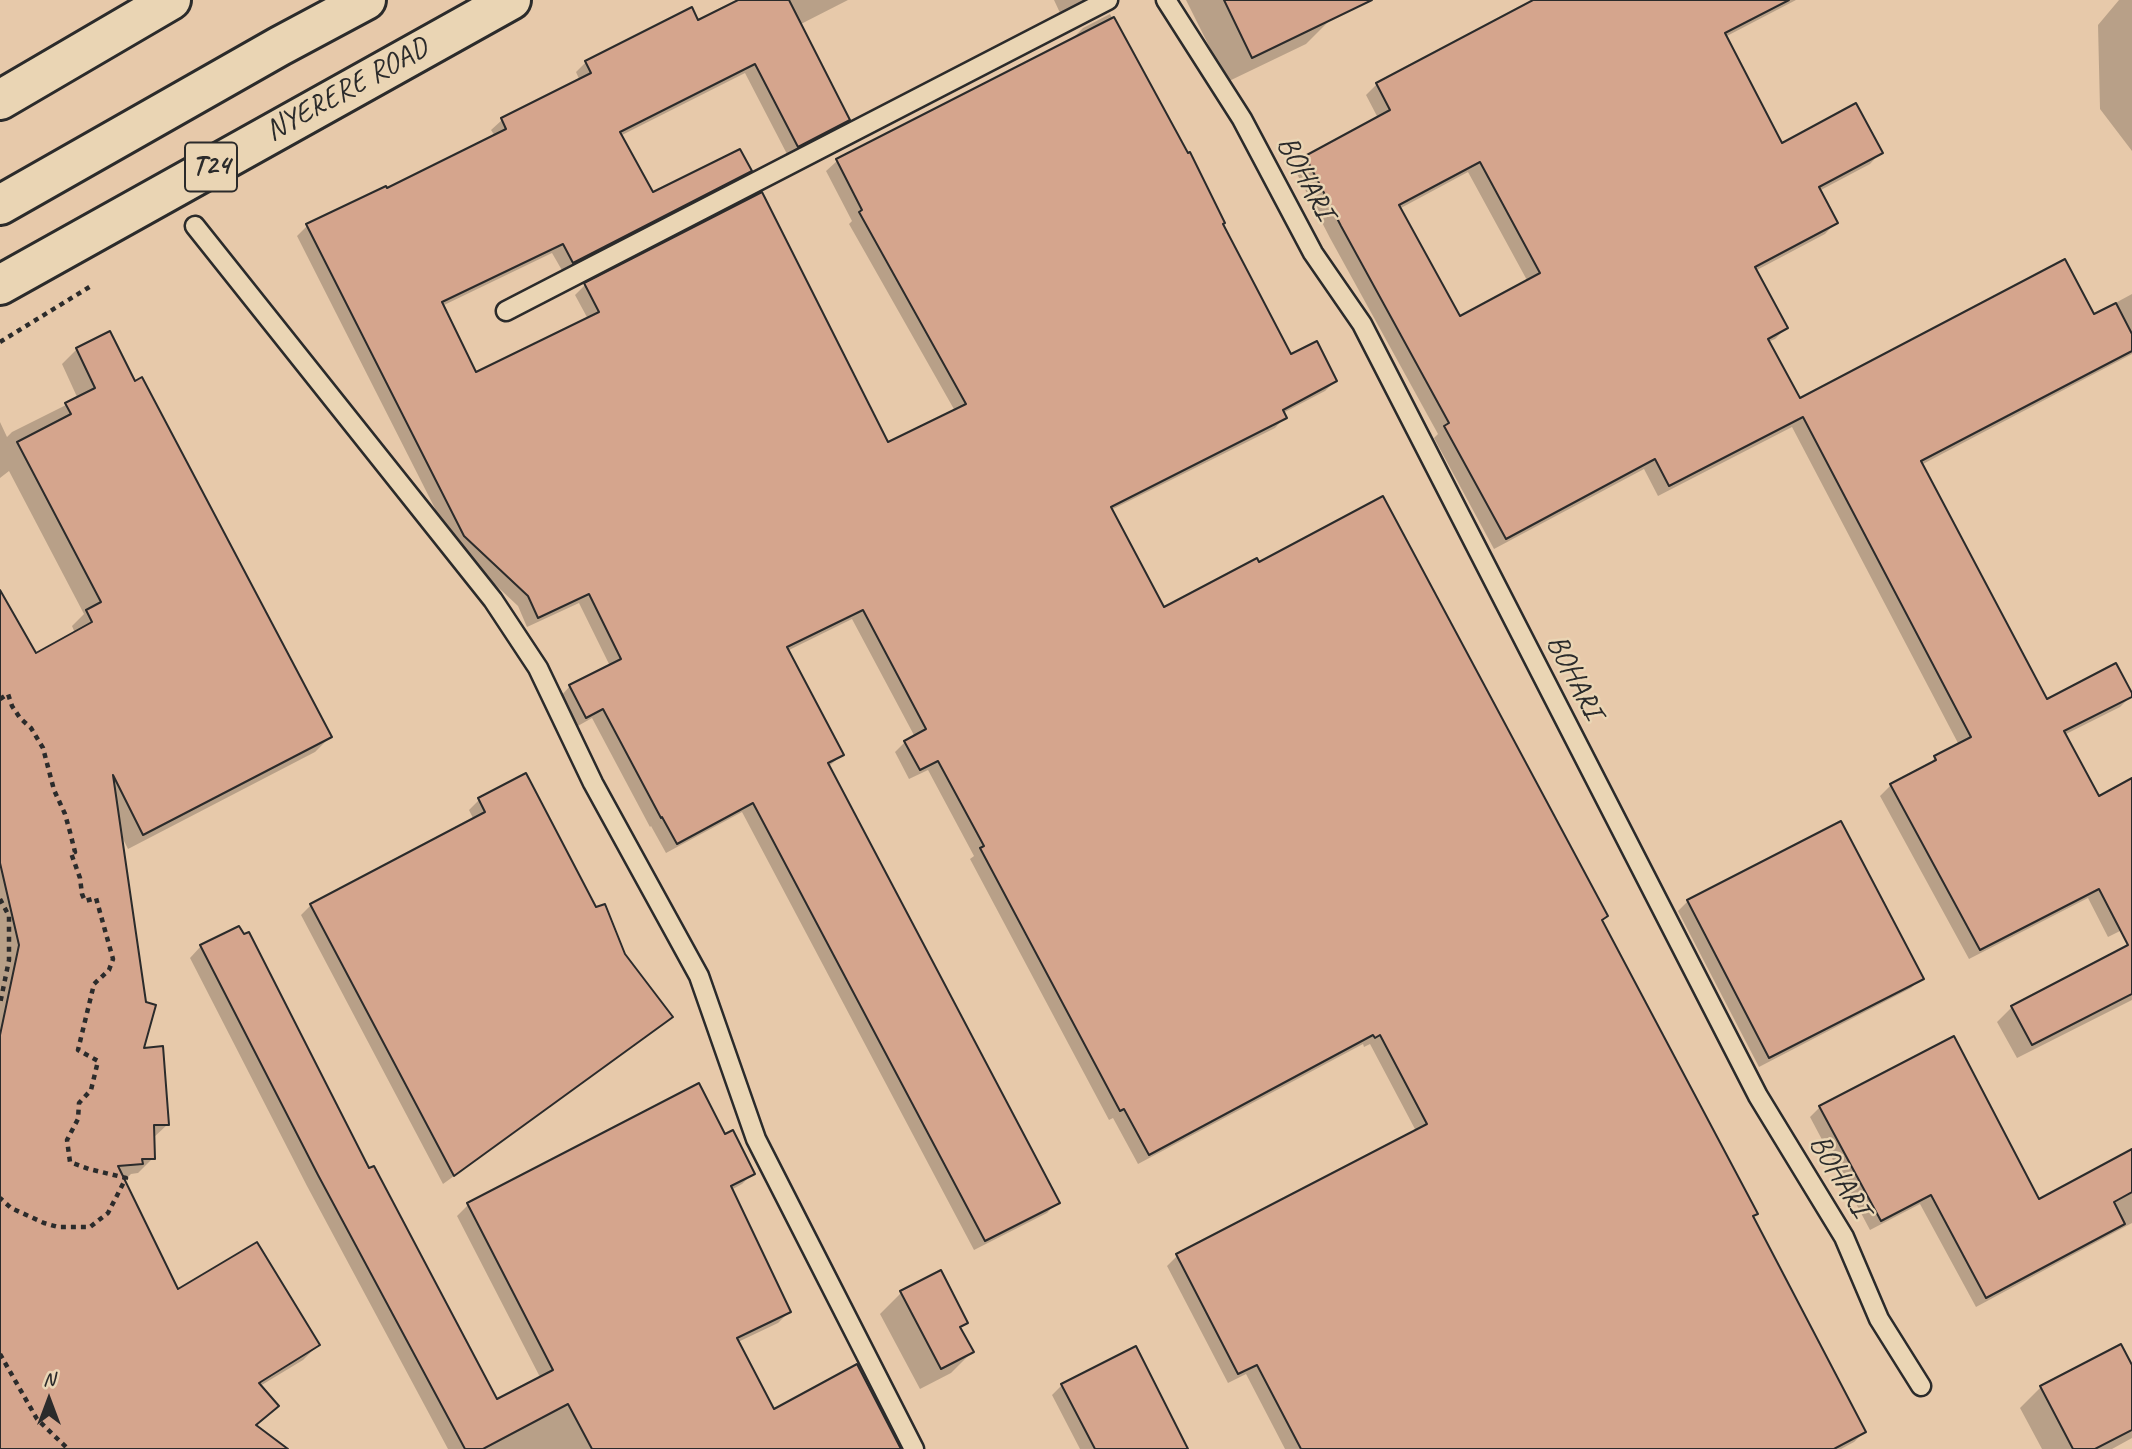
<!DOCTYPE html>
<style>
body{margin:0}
#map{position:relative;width:2132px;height:1449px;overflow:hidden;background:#e7c9aa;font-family:Caveat,sans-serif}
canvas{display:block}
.north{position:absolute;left:14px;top:1365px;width:70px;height:70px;-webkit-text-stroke:5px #ead5b4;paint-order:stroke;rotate:0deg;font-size:19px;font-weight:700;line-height:28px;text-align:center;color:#2b2b2b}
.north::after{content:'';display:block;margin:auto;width:24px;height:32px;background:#2b2b2b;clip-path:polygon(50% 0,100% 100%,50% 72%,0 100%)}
</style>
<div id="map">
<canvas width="2132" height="1449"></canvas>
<div class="north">N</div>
</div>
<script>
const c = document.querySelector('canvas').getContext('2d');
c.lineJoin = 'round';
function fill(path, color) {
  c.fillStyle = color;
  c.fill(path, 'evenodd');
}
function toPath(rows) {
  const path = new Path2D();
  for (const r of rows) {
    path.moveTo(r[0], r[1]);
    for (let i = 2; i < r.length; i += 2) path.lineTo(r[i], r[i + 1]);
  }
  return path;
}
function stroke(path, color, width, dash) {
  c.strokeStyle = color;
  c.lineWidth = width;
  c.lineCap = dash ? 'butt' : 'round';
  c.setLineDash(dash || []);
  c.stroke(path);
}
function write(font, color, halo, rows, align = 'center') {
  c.font = font + ' Caveat,sans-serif';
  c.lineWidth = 5;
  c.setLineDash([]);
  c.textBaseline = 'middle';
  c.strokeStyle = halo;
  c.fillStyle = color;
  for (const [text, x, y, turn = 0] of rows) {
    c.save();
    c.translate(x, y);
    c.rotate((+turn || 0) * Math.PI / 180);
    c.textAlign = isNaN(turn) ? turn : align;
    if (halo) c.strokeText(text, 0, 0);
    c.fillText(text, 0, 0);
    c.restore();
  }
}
const shadow = toPath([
 [742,0,848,0,799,25,848,120,838,130,788,156,745,73,620,136,652,195,750,171,739,181,563,272,552,253,442,306,475,374,588,319,575,295,585,285,887,445,955,411,849,224,852,221,826,171,837,161,1074,40,1073,38,1083,28,1110,14,1187,155,1221,224,1291,357,1335,381,1325,391,1283,413,1285,417,1275,428,1111,510,1163,609,1601,921,1756,1213,1752,1217,1864,1432,1854,1442,1841,1449,1285,1449,1246,1374,1228,1383,1167,1266,1177,1256,1416,1131,1370,1044,1364,1047,1363,1044,1138,1164,1113,1118,1109,1120,970,859,974,856,928,770,909,779,895,752,905,742,915,737,852,619,787,651,842,755,828,767,1057,1202,1047,1213,974,1250,742,812,666,853,651,826,650,827,592,718,576,727,560,697,570,686,610,666,579,603,527,627,518,606,454,546,297,236,307,226,386,190,495,136,491,130,502,120,580,81,576,72,586,62,698,22],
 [1054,0,1089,0,1061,15],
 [1186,0,1369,0,1329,21,1306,44,1227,82],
 [1537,0,1796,0,1725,37,1781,146,1881,152,1870,164,1819,191,1836,222,1825,234,1755,271,1786,328,1775,339,1768,342,1799,400,2093,315,2132,294,2132,354,1921,465,2046,701,2131,696,2120,707,2064,735,2098,798,2132,780,2132,925,2108,937,2088,898,1969,959,1880,796,1891,785,1926,767,1935,758,1959,745,1792,427,1658,496,1644,469,1494,549,1434,438,1438,434,1330,238,1294,168,1306,157,1378,118,1366,95,1377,84],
 [1468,172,1528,282,1459,319,1399,209],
 [2119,0,2132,0,2132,151,2100,109,2098,25],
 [77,349,134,383,330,737,315,752,128,849,120,833,142,1050,168,1124,152,1139,153,1158,138,1173,131,1174,126,1179,122,1179,177,1292,318,1345,303,1360,260,1386,277,1406,255,1427,285,1449,58,1449,0,1415,0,603,36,656,75,633,72,626,84,614,9,471,0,478,0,422,7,437,12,432,78,399,62,364],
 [526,776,595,909,624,954,670,1017,660,1027,443,1184,301,915,311,905,474,820,469,810,479,800],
 [1688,901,1922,978,1911,988,1759,1067,1678,911],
 [201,946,369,1171,497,1402,541,1379,457,1216,468,1205,698,1085,725,1136,753,1173,742,1184,731,1190,789,1312,778,1323,738,1342,774,1411,900,1449,448,1449,307,1186,190,958],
 [2132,954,2132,1000,2017,1058,1997,1022,2012,1007],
 [1820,1107,2038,1201,2132,1151,2132,1223,1976,1307,1920,1204,1870,1230,1810,1117],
 [940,1273,965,1323,959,1329,972,1352,951,1373,920,1389,880,1314,901,1293],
 [2132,1368,2132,1438,2112,1449,2042,1449,2020,1408,2041,1387],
 [1062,1385,1187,1449,1080,1449,1052,1395]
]);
const building = toPath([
 [738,0,789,0,850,120,798,147,755,64,620,132,653,192,740,149,752,171,573,263,563,244,442,302,476,372,599,312,584,283,762,192,888,442,966,404,859,212,862,210,836,159,1114,17,1188,153,1190,152,1225,223,1223,224,1291,354,1317,341,1337,381,1283,410,1287,418,1111,507,1164,607,1257,558,1259,562,1383,496,1608,916,1602,920,1758,1214,1753,1216,1866,1432,1834,1449,1301,1449,1257,1365,1238,1374,1176,1254,1427,1124,1380,1035,1375,1038,1373,1035,1149,1155,1124,1109,1120,1111,980,848,984,846,938,761,920,770,904,741,926,729,863,610,787,647,844,755,828,763,1060,1203,985,1241,753,803,677,844,662,817,661,818,603,709,586,718,569,685,621,659,589,594,538,618,528,596,464,536,306,224,386,186,387,188,506,129,501,118,591,73,585,61,692,7,698,20,738,0],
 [1224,0,1372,0,1252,58,1224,0],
 [1533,0,1789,0,1725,33,1782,143,1856,103,1883,153,1819,187,1838,223,1755,267,1788,328,1768,339,1800,398,2065,259,2094,314,2116,303,2132,334,2132,351,1921,461,2047,699,2116,663,2132,693,2132,697,2064,731,2099,796,2132,778,2132,994,2032,1045,2011,1006,2128,945,2099,889,1980,950,1890,784,1936,760,1934,756,1971,737,1803,417,1669,486,1655,459,1506,539,1444,426,1449,423,1341,226,1305,156,1390,110,1376,83,1533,0],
 [1480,162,1540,273,1460,316,1399,205,1480,162],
 [110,331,135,381,142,377,332,737,143,835,113,775,146,1002,156,1005,144,1048,163,1046,169,1125,154,1125,155,1159,142,1159,143,1164,118,1166,178,1289,257,1242,320,1345,259,1383,279,1406,256,1425,288,1449,0,1449,0,1035,19,945,0,863,0,590,36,653,92,622,86,610,101,602,17,442,71,414,65,403,95,388,76,348,110,331],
 [526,773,596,907,605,904,625,954,673,1017,454,1176,310,904,485,812,478,798,526,773],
 [1841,821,1924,979,1769,1058,1687,900,1841,821],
 [239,926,244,934,249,932,369,1168,374,1166,497,1399,553,1370,467,1203,699,1083,725,1134,733,1130,755,1174,731,1186,791,1312,737,1338,774,1409,857,1364,901,1449,592,1449,568,1404,483,1449,465,1449,318,1175,200,945,239,926],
 [1954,1036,2039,1199,2132,1149,2132,1192,2114,1202,2125,1224,1986,1298,1931,1195,1881,1221,1819,1106,1954,1036],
 [941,1270,968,1323,960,1327,974,1352,941,1369,900,1291,941,1270],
 [2121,1344,2132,1365,2132,1430,2095,1449,2073,1449,2040,1386,2121,1344],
 [1136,1346,1188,1449,1095,1449,1061,1384,1136,1346]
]);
const path = toPath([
 [0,342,91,286],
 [0,699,8,694,12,706,20,718,31,728,43,748,54,790,65,814,70,832,75,852,71,853,80,878,82,894,85,901,96,898,113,959,109,970,94,984,78,1050,98,1061,91,1090,79,1103,78,1119,67,1140,70,1162,89,1169,126,1178,108,1213,90,1227,58,1227,44,1223,11,1208,0,1198],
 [0,899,9,916,9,960,0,1004],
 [0,1354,37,1419,68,1449]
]);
const lane = toPath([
 [1166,0,1242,119,1313,253,1362,324,1758,1096,1844,1237,1879,1319,1921,1386],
 [195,226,493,600,538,668,593,783,699,976,756,1139,914,1449],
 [506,311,1108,0]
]);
const highway = toPath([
 [0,100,171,0],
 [0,205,280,46,366,0],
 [0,285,511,0]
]);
const shields = [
 [211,167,52]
];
const shieldNames = [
 ["T24",211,167]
];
const streetNames = [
 ["NYERERE ROAD",347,90,-29],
 ["BOHARI",1305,178,62],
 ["BOHARI",1574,677,63],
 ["BOHARI",1839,1176,59]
];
fill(shadow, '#0003');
fill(building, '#d5a58d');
stroke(building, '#2b2b2b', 2);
stroke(lane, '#2b2b2b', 23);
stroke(highway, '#2b2b2b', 44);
stroke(path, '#2b2b2b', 4.5, [5, 5]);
stroke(lane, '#ead5b4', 18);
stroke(highway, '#ead5b4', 38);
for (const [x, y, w] of shields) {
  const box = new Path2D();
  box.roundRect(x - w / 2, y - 24.5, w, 49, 5);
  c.fillStyle = '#ead5b4';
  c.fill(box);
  stroke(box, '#2b2b2b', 2);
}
write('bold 28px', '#2b2b2b', null, shieldNames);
write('30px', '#2b2b2b', '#ead5b4', streetNames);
</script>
